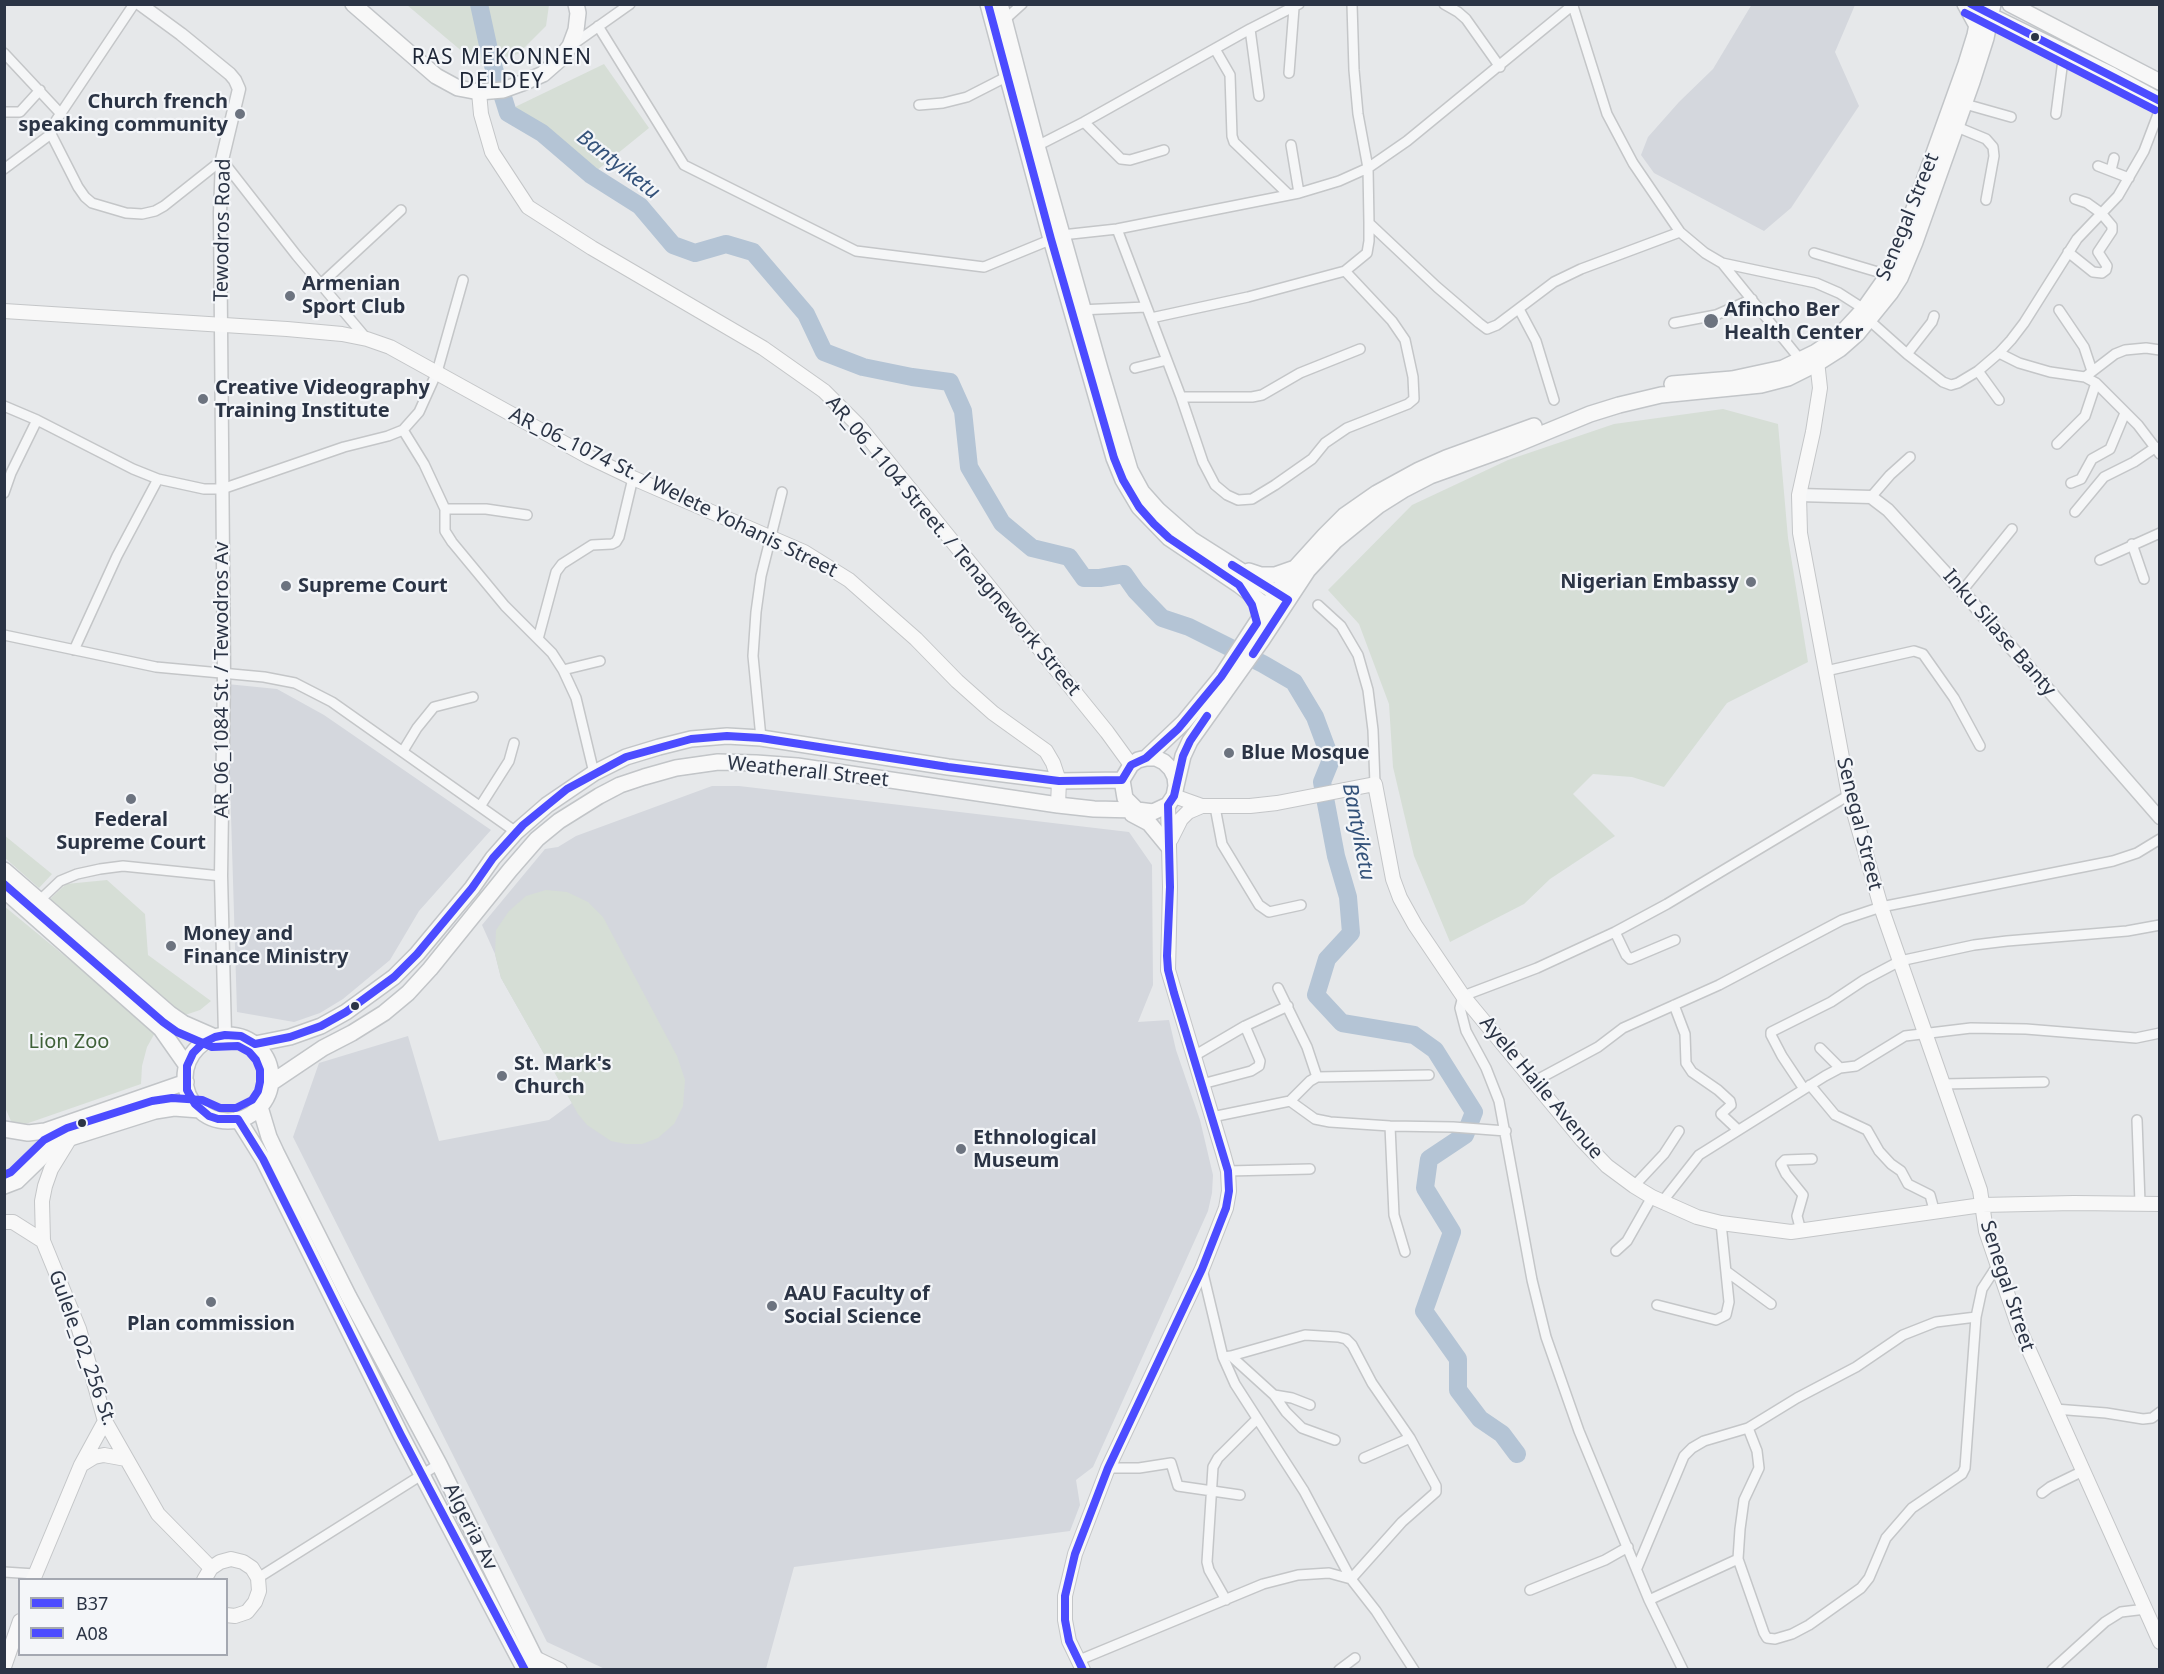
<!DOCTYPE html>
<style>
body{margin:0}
#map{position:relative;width:2164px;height:1674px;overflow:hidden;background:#e6e8ea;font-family:"Noto Sans",sans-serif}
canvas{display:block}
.frame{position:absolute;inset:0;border:6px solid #2b3445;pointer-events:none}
.legend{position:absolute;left:18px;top:1578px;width:210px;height:78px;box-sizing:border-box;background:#f4f6f9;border:2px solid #a4a8b1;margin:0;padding:8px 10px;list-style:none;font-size:18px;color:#2b3445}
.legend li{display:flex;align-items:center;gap:12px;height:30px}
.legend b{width:30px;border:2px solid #a4a8b1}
</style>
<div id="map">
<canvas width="2164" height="1674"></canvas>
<div class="frame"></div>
<ul class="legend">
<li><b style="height:8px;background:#4c4cff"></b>B37</li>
<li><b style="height:8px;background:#4c4cff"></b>A08</li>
</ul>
</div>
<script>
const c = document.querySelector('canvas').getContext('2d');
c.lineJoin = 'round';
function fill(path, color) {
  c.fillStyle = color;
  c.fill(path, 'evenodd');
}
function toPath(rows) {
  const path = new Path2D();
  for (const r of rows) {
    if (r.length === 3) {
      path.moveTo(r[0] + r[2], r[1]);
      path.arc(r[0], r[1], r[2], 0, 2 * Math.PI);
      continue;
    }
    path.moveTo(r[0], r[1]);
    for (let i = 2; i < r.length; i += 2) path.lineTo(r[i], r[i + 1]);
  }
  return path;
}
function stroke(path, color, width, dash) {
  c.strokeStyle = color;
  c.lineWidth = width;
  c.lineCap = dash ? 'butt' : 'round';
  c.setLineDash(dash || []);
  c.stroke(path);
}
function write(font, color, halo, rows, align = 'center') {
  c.font = font + ' "Noto Sans",sans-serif';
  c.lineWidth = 4.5;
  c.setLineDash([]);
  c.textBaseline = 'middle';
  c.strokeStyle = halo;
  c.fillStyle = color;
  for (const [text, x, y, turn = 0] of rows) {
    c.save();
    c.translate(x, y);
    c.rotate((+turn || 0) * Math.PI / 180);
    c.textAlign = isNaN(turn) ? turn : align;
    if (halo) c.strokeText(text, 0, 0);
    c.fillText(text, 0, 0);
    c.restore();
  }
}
const built = toPath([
 [1752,4,1855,5,1835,52,1859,106,1791,208,1764,231,1654,173,1641,155,1648,137,1679,102,1713,69],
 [227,684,277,689,324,715,491,830,419,911,390,960,343,999,320,1013,294,1022,237,1012],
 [712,786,739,786,1129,832,1152,865,1153,985,1138,1022,1169,1020,1176,1050,1200,1120,1213,1175,1212,1193,1208,1211,1093,1467,1076,1480,1080,1505,1070,1531,794,1567,766,1669,605,1669,547,1642,293,1137,319,1063,408,1036,439,1141,549,1120,572,1103,501,978,495,954,482,925,545,849,558,847,576,836]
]);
const green = toPath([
 [407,5,549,5,546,26,518,54,477,64],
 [604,64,649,128,596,171,515,107],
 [1723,409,1778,424,1788,538,1808,662,1727,703,1664,787,1632,777,1593,774,1573,794,1615,836,1550,879,1524,904,1450,942,1414,856,1393,767,1389,704,1359,624,1328,590,1412,505,1508,460,1614,424],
 [4,835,52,874,39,888,5,858],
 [107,880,145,914,148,955,211,1001,200,1010,182,1016,48,901,66,884],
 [546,890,567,892,588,902,603,917,677,1056,685,1080,683,1106,674,1124,658,1138,642,1144,626,1144,611,1141,587,1125,578,1114,501,978,495,954,496,930,509,911,526,896],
 [4,906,156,1031,147,1047,142,1066,141,1084,14,1128,4,1105]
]);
const river = toPath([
 [479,4,491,59,508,113,542,133,591,175,640,206,673,245,695,253,726,244,753,252,806,314,824,352,863,367,912,377,950,382,963,411,969,467,1002,523,1032,548,1069,557,1084,578,1100,578,1124,574,1136,591,1162,618,1189,627,1263,664,1294,682,1315,717,1331,760,1322,782,1336,856,1348,897,1351,933,1327,959,1316,995,1342,1023,1414,1035,1435,1050,1474,1112,1465,1135,1429,1159,1425,1188,1452,1232,1424,1311,1458,1359,1458,1390,1480,1419,1502,1434,1517,1454]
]);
const minor = toPath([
 [1352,4,1354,70,1358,114,1368,168,1369,223,1437,287,1479,323,1487,329,1497,325,1554,282,1581,269,1680,232],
 [1444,4,1458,12,1466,19,1500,67],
 [1573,6,1607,114,1633,163,1680,232,1705,253,1722,263,1803,363],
 [1001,23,1022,4],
 [598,26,684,165,856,251,984,267,1062,235,1117,229,1299,193,1339,181,1368,168,1407,141,1574,4],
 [1250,29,1259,96],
 [572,45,630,4],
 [1215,49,1230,75,1232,136,1234,142,1289,195],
 [4,53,61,114],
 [1289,73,1294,8],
 [1965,104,2011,117],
 [919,105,943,103,967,97,1010,75],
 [4,112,20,112,40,90],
 [2056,114,2064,52],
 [1084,122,1121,159,1130,160,1164,150],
 [1957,127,1986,139,1993,147,1994,156,1986,200],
 [51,134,78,187,85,197,92,203,126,213,142,214,155,211,164,206,222,160,297,256,366,338],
 [1291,145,1299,193],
 [1037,146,1084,122,1250,29,1299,4],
 [2098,166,2129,178],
 [4,169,51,134,55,122,134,4],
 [2111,170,2114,158],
 [1117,229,1181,397,1203,462,1215,485,1227,495,1238,500,1252,499,1275,485,1312,459,1325,443,1347,428,1408,404,1414,399,1413,377,1405,340,1392,321,1345,271],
 [2068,252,2093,272,2102,273,2106,270,2107,266,2098,252,2112,231,2112,226,2101,213,2087,203,2075,199],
 [1814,253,1888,275],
 [1722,263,1816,283,1839,293,1864,309],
 [321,284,401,210],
 [1519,309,1536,341,1554,400],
 [1079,310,1146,307],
 [2059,310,2084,347,2092,371],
 [1151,318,1248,297,1345,271,1367,253,1369,241,1369,223],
 [1870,321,1907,354,1943,382,1951,385,1958,383,1978,371,1999,353,2011,340,2024,323,2077,239,2118,196,2144,151,2160,109],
 [1674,323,1716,315,1752,299],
 [1999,353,2019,363,2050,372,2085,377,2096,383,2138,425,2160,454],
 [1907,354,1932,322,1934,316],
 [1135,368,1167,360],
 [1978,371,1999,400],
 [2085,377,2115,354,2125,350,2146,348,2160,350],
 [1181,397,1252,397,1262,395,1300,373,1360,349],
 [4,406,37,420,11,473,4,493],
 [37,420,133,469,158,479,204,489,222,489,344,447,388,436,403,430,419,412,437,372,463,280],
 [403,430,424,464,445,509,445,531,452,542,505,606,552,653,563,670,576,698,594,773],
 [2057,444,2085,416,2096,383],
 [2071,483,2081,479,2092,459,2110,449,2125,413],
 [1871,497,1890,475,1910,457],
 [445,509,486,509,527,515],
 [2075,512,2104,477,2134,462,2156,447],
 [2132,544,2144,579],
 [2100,560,2160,533],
 [1962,591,2012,529],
 [1318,605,1341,626,1358,655,1368,690,1373,730,1375,784],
 [4,635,156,667,264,677,295,683,332,702,516,832],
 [538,639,556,572,562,564,592,545,612,544,616,542,619,537,633,478],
 [74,650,117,556,158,479],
 [563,670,600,661],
 [1826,671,1914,651,1923,654,1954,698,1980,746],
 [761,738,753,656,756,612,761,576,782,492],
 [403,751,417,728,434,707,473,697],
 [481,805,509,761,514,743],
 [1215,807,1222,844,1259,905,1269,912,1301,905],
 [40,900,60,881,77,874,100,869,123,866,221,876],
 [1615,932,1626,955,1630,959,1675,940],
 [1278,988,1307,1047,1317,1077],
 [1674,1005,1685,1034,1686,1063,1692,1072,1718,1090,1730,1101,1731,1105,1721,1114,1737,1129],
 [1245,1026,1288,1006],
 [1820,1048,1840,1068],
 [1194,1056,1245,1026,1260,1061,1259,1066,1251,1071,1202,1084],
 [1533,1082,1598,1047,1623,1028,1719,985,1842,920,1881,907,2113,861,2137,853,2160,839],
 [1943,1084,2044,1082],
 [1810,1085,1835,1115,1867,1130,1879,1151,1891,1164,1901,1171,1908,1184,1930,1195,1935,1213],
 [1804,1089,1782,1056,1771,1035,1771,1032,1831,1002,1864,980,1900,961,1974,945,2007,941,2127,931,2160,925],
 [1290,1101,1315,1119,1330,1122,1390,1126,1453,1127,1506,1131],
 [1212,1117,1290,1101,1310,1081,1317,1077,1429,1075],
 [2137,1120,2140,1203],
 [1390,1126,1394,1215,1405,1252],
 [1228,1171,1310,1169],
 [1634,1186,1664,1154,1679,1131],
 [1662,1202,1699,1155,1825,1076,1840,1068,1856,1066,1905,1036,1971,1028,2026,1029,2136,1038,2160,1033],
 [1801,1231,1797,1216,1803,1195,1786,1174,1781,1164,1785,1160,1812,1159],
 [1616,1251,1627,1241,1652,1197],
 [1202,1269,1223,1357,1235,1384,1304,1491,1351,1579,1376,1611,1414,1670],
 [1726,1271,1771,1304],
 [1657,1305,1716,1320,1726,1315,1729,1302,1721,1223],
 [1231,1356,1274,1395,1286,1412,1302,1428,1335,1440],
 [1274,1395,1292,1398,1310,1405],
 [2055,1409,2106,1413,2143,1419,2152,1418,2160,1412],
 [1364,1458,1410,1438],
 [1108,1468,1139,1468,1171,1463,1178,1486,1240,1495],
 [2042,1493,2050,1487,2083,1471],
 [1738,1559,1740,1529,1744,1500,1759,1468,1757,1451,1748,1428],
 [1637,1568,1684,1456,1692,1448,1704,1441,1748,1428,1797,1398,1856,1367,1903,1335,1936,1322,1976,1317,1982,1289,1997,1266],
 [4,1572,35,1574],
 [258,1578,439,1464],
 [1530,1590,1605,1560,1628,1547],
 [1226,1600,1209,1570,1207,1562,1213,1467,1218,1458,1257,1419],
 [1649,1600,1738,1559,1764,1633,1767,1638,1775,1639,1792,1634,1809,1625,1861,1588,1869,1578,1886,1538,1912,1508,1962,1474,1965,1468,1976,1317],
 [1077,1661,1263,1584,1298,1575,1329,1573,1351,1579,1402,1522,1436,1492,1436,1486,1410,1438,1372,1383,1352,1345,1346,1339,1338,1337,1305,1335,1231,1356,1223,1357],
 [1339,1670,1355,1658],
 [1683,1670,1649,1600,1579,1431,1546,1337,1532,1280,1499,1101,1486,1068,1466,1031,1460,1008,1463,996,1537,968,1615,932,1667,904,1849,795],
 [2052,1670,2105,1622,2121,1612,2146,1609]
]);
const tertiary = toPath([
 [140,4,181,34,230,74,235,80,239,89,222,160,220,213,224,674,221,876,225,1035],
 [1799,495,1871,497,1888,510,1962,591,2160,818]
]);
const secondary = toPath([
 [479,92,481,114,492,152,528,207,592,248,763,348,824,391,858,425,1107,732,1131,765],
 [4,311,287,329,342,334,367,339,390,347,589,457,633,478,804,552,849,580,916,639,957,681,993,713,1046,751,1053,763,1059,781,1058,805],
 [1816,352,1820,388,1813,432,1799,495,1800,533,1849,795,1881,907,1980,1190,1986,1231,2019,1328,2160,1642],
 [1174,796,1202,806,1250,806,1277,803,1375,784,1393,879,1400,898,1415,925,1463,996,1582,1140,1607,1166,1634,1186,1652,1197,1697,1217,1721,1223,1791,1232,1982,1205,2074,1203,2160,1204],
 [1171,839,1181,819,1188,812,1202,806],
 [70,1138,51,1169,45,1186,42,1201,43,1241,79,1329,105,1421,158,1514,211,1568],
 [4,1222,13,1222,43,1241],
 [81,1465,94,1457,104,1455,126,1459],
 [33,1580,81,1465,105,1421],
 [204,1580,211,1568,220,1562,231,1559,243,1562,252,1568,258,1578,259,1591,255,1602,247,1612,235,1616,226,1615],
 [531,1656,560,1670],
 [4,1667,20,1621],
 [1083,1670,1069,1641,1065,1620,1065,1596,1075,1554,1108,1468,1202,1269,1226,1208,1229,1191,1228,1171,1223,1153,1168,970,1170,887,1168,805]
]);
const primary = toPath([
 [353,4,436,76,458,88,479,92,503,90,525,82,543,74,559,60,570,46,576,30,578,13,576,4],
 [988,4,1051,239,1114,458,1123,480,1139,507,1169,538,1239,585,1275,613],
 [1000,4,1037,146,1100,369,1130,470,1142,492,1158,510,1191,539,1284,598],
 [1965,4,1977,26],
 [2010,4,2160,82],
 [1983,12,2112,75,2160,101],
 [1672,384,1732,379,1783,368,1816,352,1838,337,1864,309,1888,275,1897,256,1966,64,1975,35,1981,4],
 [1249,571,1261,575,1275,575,1295,568],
 [1146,758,1184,722,1221,677,1276,593,1296,567,1325,535,1344,516,1377,493,1419,470,1446,458,1534,426],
 [1176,786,1175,777,1171,769,1164,762,1156,758,1146,758,1138,760,1131,765,1122,780,1125,798,1137,810,1153,812,1168,805,1174,796,1176,786,1183,756,1190,741,1262,640,1308,570,1335,541,1378,506,1405,489,1430,476,1505,449,1590,414,1619,405,1661,395,1761,385,1788,378,1818,363,1840,349,1857,334,1891,292,1900,278,1915,242,1972,82,1986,38,1993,4],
 [1132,814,1149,823,1168,846],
 [4,870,170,1014,183,1023,215,1037],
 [4,890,161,1029,187,1066],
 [228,1078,43],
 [255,1044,290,1037,321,1026,346,1012,394,977,417,954,472,888,493,858,516,832,547,805,594,773,626,757,659,747,691,739,727,736,761,738,948,767,1059,781,1122,780],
 [271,1083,323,1048,352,1033,384,1013,408,993,430,969,510,870,537,839,559,821,599,796,620,785,644,777,676,768,718,762,756,763,797,766,1058,805,1094,809,1137,810],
 [260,1107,269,1137,276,1152,349,1297,439,1464,541,1670],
 [238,1119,263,1159,401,1435,525,1670],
 [4,1129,28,1133,45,1131,186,1082],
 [4,1186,17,1181,51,1148,70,1138,155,1111,174,1108,200,1110]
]);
const bus1 = toPath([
 [1232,565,1288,600,1253,654],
 [525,1670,401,1435,263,1159,238,1119,218,1119,209,1116,195,1104,187,1090,187,1066,193,1053,203,1043,215,1037,225,1035,241,1036,255,1044,290,1037,321,1026,346,1012,394,977,417,954,472,888,493,858,523,825,567,789,626,757,691,739,727,736,761,738,948,767,1059,781,1122,780,1131,765,1146,758,1178,729,1221,677,1257,623,1252,605,1239,585,1169,538,1154,524,1139,507,1123,480,1114,458,1051,239,988,4],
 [1083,1670,1069,1641,1065,1620,1065,1596,1075,1554,1108,1468,1202,1269,1226,1208,1229,1191,1228,1171,1174,993,1168,970,1167,956,1170,887,1168,805,1174,796,1183,756,1190,741,1207,716]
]);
const bus2 = toPath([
 [4,884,163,1022,177,1032,212,1047,238,1046,249,1052,256,1060,260,1070,260,1082,258,1091,252,1100,236,1108,220,1108,202,1100,172,1098,152,1101,67,1128,44,1140,11,1172,4,1175]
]);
const bus3 = toPath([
 [1971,4,2160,101]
]);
const bus4 = toPath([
 [1965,13,2155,110]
]);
const markers = [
 [2035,37,5,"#2b3445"],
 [240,114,6,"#6c737f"],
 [290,296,6,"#6c737f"],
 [1711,321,8,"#6c737f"],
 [203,399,6,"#6c737f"],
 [1751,582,6,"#6c737f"],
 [286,586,6,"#6c737f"],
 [1229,753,6,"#6c737f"],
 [131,799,6,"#6c737f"],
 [171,946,6,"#6c737f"],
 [355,1006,5,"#2b3445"],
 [502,1076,6,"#6c737f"],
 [82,1123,5,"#2b3445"],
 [961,1149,6,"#6c737f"],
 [211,1302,6,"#6c737f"],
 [772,1306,6,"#6c737f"]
];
const poiNames = [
 ["Church french",228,102,"right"],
 ["speaking community",228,125,"right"],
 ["Armenian",302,284],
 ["Sport Club",302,307],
 ["Afincho Ber",1724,310],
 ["Health Center",1724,333],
 ["Creative Videography",215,388],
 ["Training Institute",215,411],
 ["Nigerian Embassy",1739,582,"right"],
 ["Supreme Court",298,586],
 ["Blue Mosque",1241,753],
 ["Federal",131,820,"center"],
 ["Supreme Court",131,843,"center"],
 ["Money and",183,934],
 ["Finance Ministry",183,957],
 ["St. Mark's",514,1064],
 ["Church",514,1087],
 ["Ethnological",973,1138],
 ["Museum",973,1161],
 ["AAU Faculty of",784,1294],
 ["Social Science",784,1317],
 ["Plan commission",211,1324,"center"]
];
const streetNames = [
 ["Senegal Street",1908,217,-68],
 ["Tewodros Road",223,230,-89],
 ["AR_06_1074 St. / Welete Yohanis Street",673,493,26],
 ["AR_06_1104 Street. / Tenagnework Street",953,546,50],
 ["Inku Silase Banty",1999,633,49],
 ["AR_06_1084 St. / Tewodros Av",222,680,-90],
 ["Weatherall Street",808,772,6],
 ["Senegal Street",1859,824,76],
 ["Ayele Haile Avenue",1541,1088,50],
 ["Senegal Street",2007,1286,72],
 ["Gulele_02_256 St.",82,1348,70],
 ["Algeria Av",470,1527,63]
];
const parkNames = [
 ["Lion Zoo",69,1042]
];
const neighbourhoodNames = [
 ["RAS MEKONNEN",502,58],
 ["DELDEY",502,82]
];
const waterNames = [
 ["Bantyiketu",618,165,38],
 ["Bantyiketu",1358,832,79]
];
fill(built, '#d4d7dd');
fill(green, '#d6ded6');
stroke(river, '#b4c4d5', 18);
stroke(minor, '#c4c6c8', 12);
stroke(tertiary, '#c4c6c8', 15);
stroke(secondary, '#c4c6c8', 16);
stroke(primary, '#c2c5c8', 18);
stroke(minor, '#f5f6f7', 9);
stroke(tertiary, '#f5f6f7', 12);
stroke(secondary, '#f8f8f8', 14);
stroke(primary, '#f8f8f8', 15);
stroke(bus1, '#4c4cff', 8);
stroke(bus2, '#4c4cff', 8);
stroke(bus3, '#4c4cff', 8);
stroke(bus4, '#4c4cff', 8);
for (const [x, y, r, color] of markers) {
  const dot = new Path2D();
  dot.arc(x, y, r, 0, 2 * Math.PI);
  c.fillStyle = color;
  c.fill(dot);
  stroke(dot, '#f4f6f9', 2);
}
write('bold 20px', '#2b3445', '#f4f6f9', poiNames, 'left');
write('20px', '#2b3445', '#f4f6f9', streetNames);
write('20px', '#3f6138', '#f4f6f9', parkNames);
c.letterSpacing = '1.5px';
write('21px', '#1d2536', '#f4f6f9', neighbourhoodNames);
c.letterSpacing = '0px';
write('italic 21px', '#34527a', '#f4f6f9', waterNames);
</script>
